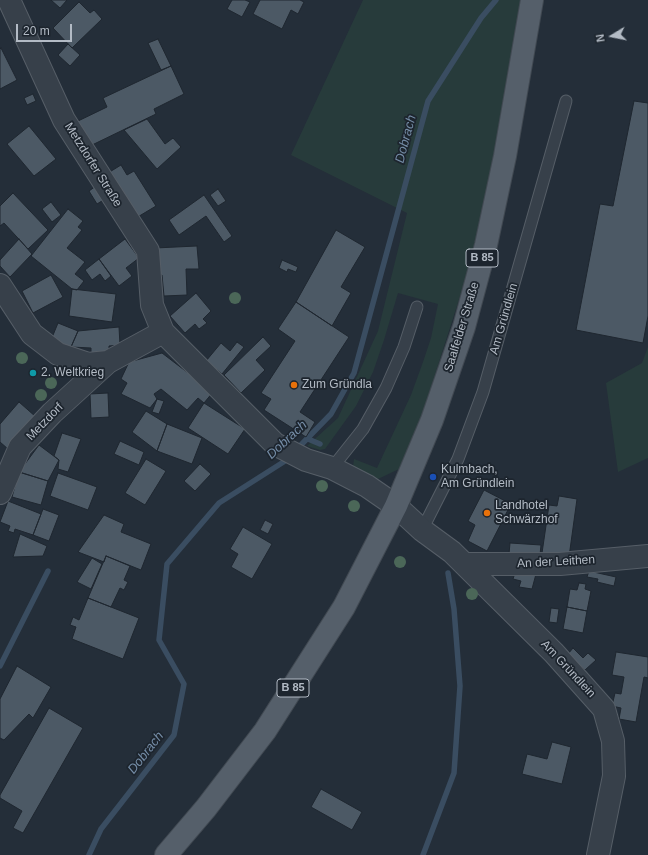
<!DOCTYPE html>
<meta charset="utf-8">
<style>
body{margin:0}
#map{position:relative;width:648px;height:855px;overflow:hidden;background:#242e39;font-family:Arial,sans-serif}
canvas{display:block}
.north{position:absolute;left:592px;top:16px;width:40px;height:40px;-webkit-text-stroke:3px #1d252e;paint-order:stroke;rotate:260deg;font-size:11px;font-weight:700;line-height:16px;text-align:center;color:#b3bbc5}
.north::after{content:'';display:block;margin:auto;width:14px;height:18px;background:#b3bbc5;clip-path:polygon(50% 0,100% 100%,50% 72%,0 100%)}
.scale{position:absolute;left:16px;top:24px;width:56px;height:18px;box-sizing:border-box;border:2px solid #b3bbc5;border-top:0;padding-left:5px;font-size:12px;line-height:14px;white-space:nowrap;color:#b3bbc5;-webkit-text-stroke:3px #1d252e;paint-order:stroke}
</style>
<div id="map">
<canvas width="648" height="855"></canvas>
<div class="north">N</div>
<div class="scale">20 m</div>
</div>
<script>
const c = document.querySelector('canvas').getContext('2d');
c.lineJoin = 'round';
function fill(path, color) {
  c.fillStyle = color;
  c.fill(path, 'evenodd');
}
function toPath(rows) {
  const path = new Path2D();
  for (const r of rows) {
    path.moveTo(r[0], r[1]);
    for (let i = 2; i < r.length; i += 2) path.lineTo(r[i], r[i + 1]);
  }
  return path;
}
function stroke(path, color, width, dash) {
  c.strokeStyle = color;
  c.lineWidth = width;
  c.lineCap = dash ? 'butt' : 'round';
  c.setLineDash(dash || []);
  c.stroke(path);
}
function write(font, color, halo, rows, align = 'center') {
  c.font = font + ' Arial,sans-serif';
  c.lineWidth = 3.5;
  c.setLineDash([]);
  c.textBaseline = 'middle';
  c.strokeStyle = halo;
  c.fillStyle = color;
  for (const [text, x, y, turn = 0] of rows) {
    c.save();
    c.translate(x, y);
    c.rotate((+turn || 0) * Math.PI / 180);
    c.textAlign = isNaN(turn) ? turn : align;
    if (halo) c.strokeText(text, 0, 0);
    c.fillText(text, 0, 0);
    c.restore();
  }
}
const green = toPath([
 [363,0,532,0,505,156,423,412,399,469,378,479,368,476,353,467,354,459,377,468,411,395,423,362,431,338,438,304,398,293,384,340,373,372,356,406,325,449,320,450,307,446,338,418,378,331,407,213,291,155],
 [648,347,648,458,618,472,606,383,642,363]
]);
const stream = toPath([
 [308,439,320,444],
 [297,449,331,414,354,373,428,101,481,18,496,0],
 [0,666,48,571],
 [89,855,101,829,174,735,184,684,159,640,167,564,219,503,285,461,290,457],
 [423,855,454,773,460,686,454,609,448,573]
]);
const building = toPath([
 [51,0,67,0,60,8,51,0],
 [232,0,245,0,250,2,242,17,227,9,232,0],
 [260,0,300,0,304,2,298,14,291,10,282,29,253,14,260,0],
 [79,2,90,13,94,10,102,19,72,48,53,28,79,2],
 [158,39,171,66,161,70,148,43,158,39],
 [68,44,80,55,70,66,58,55,68,44],
 [1,48,17,80,0,89,0,49,1,48],
 [171,66,184,94,154,109,156,114,90,146,78,121,107,107,103,98,171,66],
 [33,94,36,101,27,105,24,98,33,94],
 [634,101,648,103,648,316,643,343,576,330,600,204,613,206,634,101],
 [147,119,165,144,173,138,181,147,157,169,124,130,147,119],
 [29,126,56,159,34,176,7,144,29,126],
 [121,165,127,175,134,171,156,206,136,218,108,173,121,165],
 [96,186,105,199,97,204,89,191,96,186],
 [218,189,226,201,218,206,210,195,218,189],
 [13,193,48,230,28,249,4,223,0,226,0,206,13,193],
 [204,195,232,236,224,242,206,216,179,235,169,220,204,195],
 [51,202,61,215,52,222,42,209,51,202],
 [68,209,83,221,78,227,82,230,67,248,85,262,75,274,84,281,77,290,72,289,31,256,68,209],
 [336,230,365,247,341,287,351,293,332,326,296,302,336,230],
 [19,239,32,254,10,277,0,266,0,260,19,239],
 [125,239,139,258,126,268,132,276,119,286,99,259,125,239],
 [197,246,199,269,186,269,187,295,164,296,162,275,157,275,155,248,197,246],
 [99,259,111,276,105,281,100,274,92,280,85,270,99,259],
 [282,260,298,267,296,272,288,269,287,272,279,268,282,260],
 [51,275,63,297,33,313,22,291,51,275],
 [72,289,116,294,112,322,69,316,72,289],
 [196,293,211,311,203,319,207,323,199,329,195,324,185,333,170,316,196,293],
 [296,302,349,337,300,412,315,422,306,437,264,410,271,399,261,393,295,341,278,329,296,302],
 [58,323,78,331,71,347,51,340,58,323],
 [119,327,120,345,109,346,109,352,91,354,91,348,71,347,78,331,119,327],
 [263,337,271,346,256,360,265,370,241,393,224,375,263,337],
 [237,342,244,347,222,374,206,361,221,343,230,351,237,342],
 [162,353,213,392,204,403,198,398,187,410,161,389,154,394,157,399,150,408,121,394,127,383,121,379,129,362,162,353],
 [108,393,109,417,91,418,90,394,108,393],
 [157,399,164,401,159,414,152,412,157,399],
 [19,402,36,417,8,449,0,442,0,424,19,402],
 [204,403,245,429,228,454,188,428,204,403],
 [146,411,167,424,157,451,132,432,146,411],
 [167,424,202,438,192,464,157,451,167,424],
 [62,433,81,439,68,472,58,469,59,460,54,456,62,433],
 [120,441,144,452,139,465,114,454,120,441],
 [39,445,59,460,48,481,19,472,39,445],
 [146,459,166,471,145,505,125,493,146,459],
 [200,464,211,474,195,491,184,481,200,464],
 [19,472,48,481,41,505,12,497,19,472],
 [58,473,97,487,88,510,50,496,58,473],
 [484,490,511,504,487,551,468,541,475,525,468,521,484,490],
 [559,496,577,499,569,557,542,553,549,505,557,506,559,496],
 [8,501,41,514,33,535,15,529,14,533,8,531,10,526,0,522,8,501],
 [43,509,59,515,49,541,33,535,43,509],
 [104,515,124,524,121,532,151,544,141,570,106,556,104,562,78,552,104,515],
 [265,520,273,524,268,534,260,530,265,520],
 [243,527,272,544,252,579,231,567,238,554,230,549,243,527],
 [20,534,47,546,43,556,13,557,20,534],
 [510,543,541,545,540,555,509,554,510,543],
 [106,556,130,566,124,580,128,582,124,590,120,588,111,607,88,598,106,556],
 [92,558,102,564,91,589,77,582,92,558],
 [516,570,536,574,532,589,519,587,521,581,513,579,516,570],
 [589,571,616,577,614,586,597,582,598,579,587,577,589,571],
 [579,583,586,584,585,589,591,591,587,611,567,607,570,589,577,590,579,583],
 [88,598,139,618,123,659,72,639,76,627,70,625,73,617,79,620,88,598],
 [567,607,587,611,583,633,563,629,567,607],
 [551,608,559,609,557,623,549,622,551,608],
 [573,648,583,658,588,653,596,660,585,670,568,654,573,648],
 [616,652,648,657,648,678,644,677,636,722,619,719,621,708,612,706,615,693,621,694,624,677,612,675,616,652],
 [17,666,51,687,33,718,29,714,4,740,0,738,0,699,17,666],
 [49,708,83,728,23,833,13,828,22,811,0,798,0,795,49,708],
 [552,742,571,747,562,784,522,774,527,754,547,759,552,742],
 [321,789,362,812,352,830,311,807,321,789]
]);
const service = toPath([
 [332,468,363,429,386,388,404,347,417,307],
 [422,530,458,459,483,392,566,101]
]);
const minor = toPath([
 [9,0,64,120,148,251,152,305,163,332,275,444,306,460,332,468,367,486,396,506,422,530,452,552,554,653,604,709,613,741,614,776,598,855],
 [0,285,32,334,58,354,88,364,108,362,163,332],
 [0,493,20,447,52,413,108,362],
 [465,564,560,564,648,556]
]);
const primary = toPath([
 [166,855,206,808,265,731,344,607,396,506,432,420,464,327,486,245,505,156,532,0]
]);
const trees = [
 [235,298],
 [22,358],
 [51,383],
 [41,395],
 [322,486],
 [354,506],
 [400,562],
 [472,594]
];
const markers = [
 [33,373,4,"#0f9aa8"],
 [294,385,4,"#e8710a"],
 [433,477,4,"#1a4fb4"],
 [487,513,4,"#e8710a"]
];
const shields = [
 [482,258,32],
 [293,688,32]
];
const shieldNames = [
 ["B 85",482,258],
 ["B 85",293,688]
];
const streetNames = [
 ["Metzdorfer Straße",93,165,58],
 ["Am Gründlein",504,319,-74],
 ["Saalfelder Straße",462,327,-73],
 ["Metzdorf",45,422,-46],
 ["An der Leithen",556,562,-3],
 ["Am Gründlein",568,669,47]
];
const poiNames = [
 ["2. Weltkrieg",41,373],
 ["Zum Gründla",302,385],
 ["Kulmbach,",441,470],
 ["Am Gründlein",441,484],
 ["Landhotel",495,506],
 ["Schwärzhof",495,520]
];
const waterNames = [
 ["Dobrach",406,139,-75],
 ["Dobrach",287,440,-43],
 ["Dobrach",146,753,-52]
];
fill(green, '#273b3b');
stroke(stream, '#3a4d61', 5.5);
fill(building, '#4c5965');
stroke(building, '#1f2730', 1);
stroke(service, '#565e67', 13);
stroke(minor, '#565e67', 24);
stroke(primary, '#414952', 24);
stroke(service, '#37404a', 11);
stroke(minor, '#37404a', 22);
stroke(primary, '#555f6a', 22);
c.fillStyle = '#4b6758';
for (const [x, y] of trees) {
  c.beginPath();
  c.arc(x, y, 6, 0, 2 * Math.PI);
  c.fill();
}
for (const [x, y, r, color] of markers) {
  const dot = new Path2D();
  dot.arc(x, y, r, 0, 2 * Math.PI);
  c.fillStyle = color;
  c.fill(dot);
  stroke(dot, '#1d252e', 1.5);
}
for (const [x, y, w] of shields) {
  const box = new Path2D();
  box.roundRect(x - w / 2, y - 9, w, 18, 3);
  c.fillStyle = '#1d252e';
  c.fill(box);
  stroke(box, '#b3bbc5', 1);
}
write('bold 11px', '#b3bbc5', null, shieldNames);
write('12px', '#b3bbc5', '#1d252e', streetNames);
write('12px', '#b3bbc5', '#1d252e', poiNames, 'left');
write('italic 13px', '#758da7', '#1d252e', waterNames);
</script>
